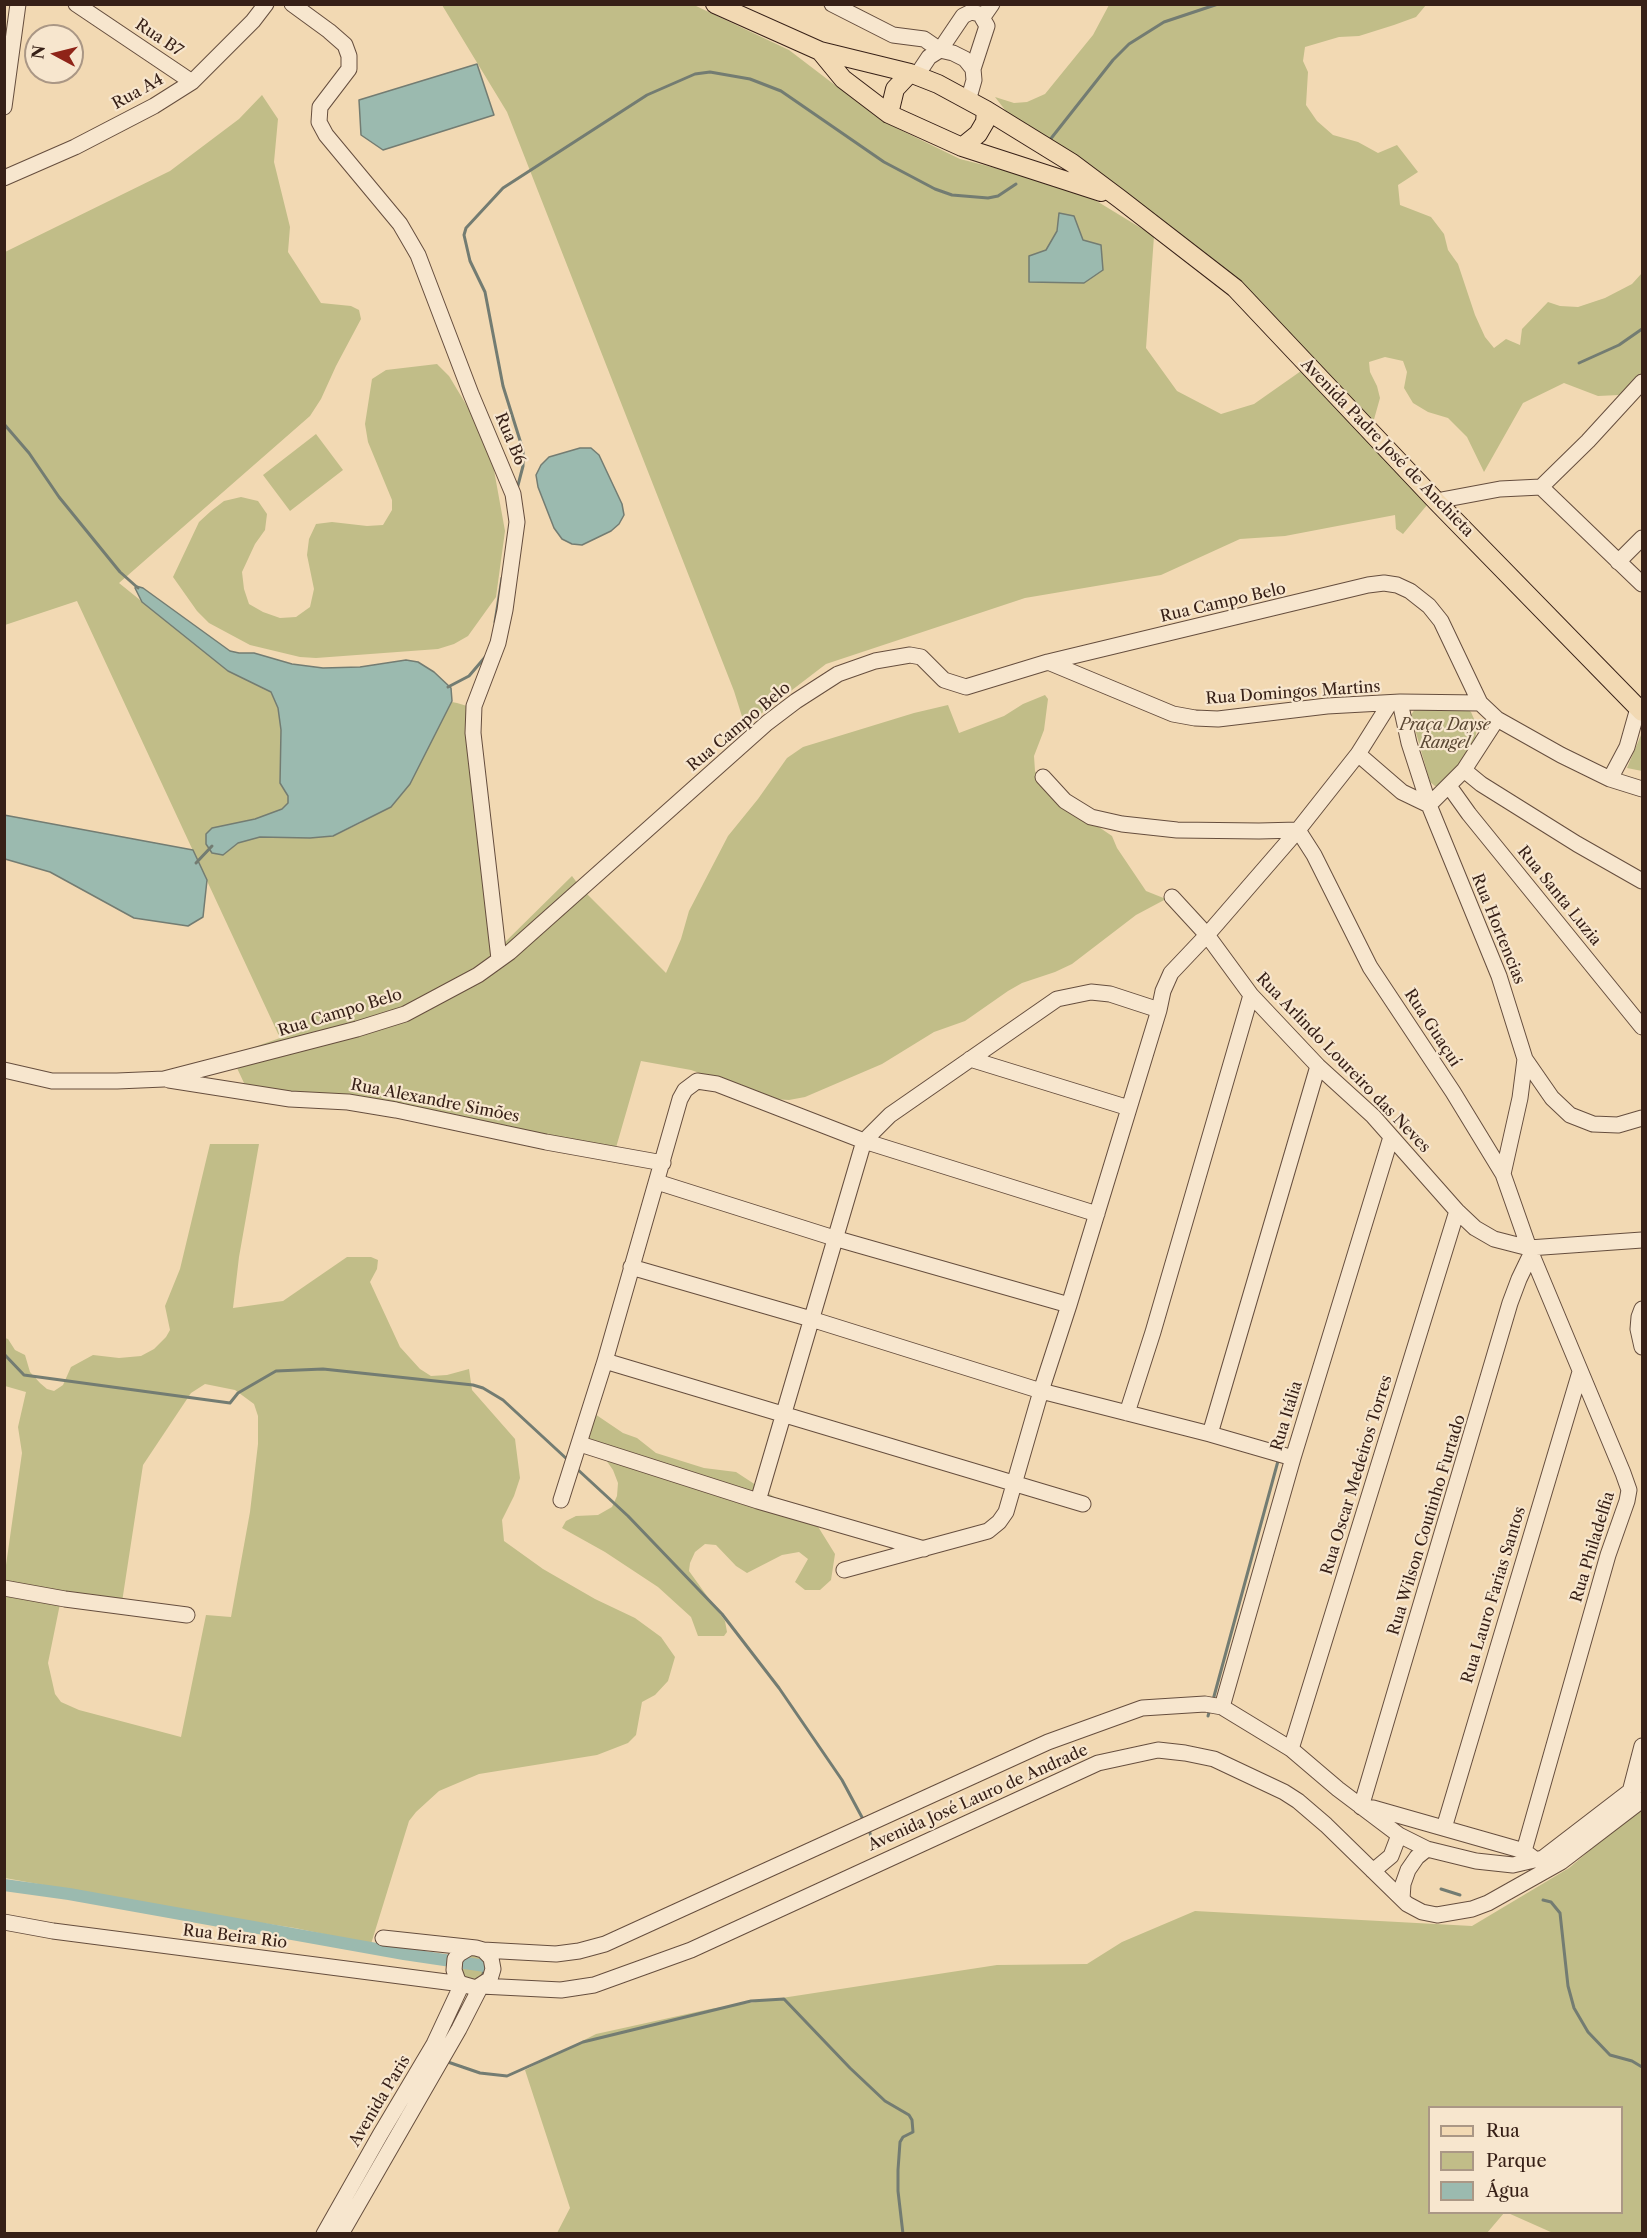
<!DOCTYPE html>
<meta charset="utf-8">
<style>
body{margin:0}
#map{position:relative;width:1647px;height:2238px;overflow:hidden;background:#f2d9b3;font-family:"Libre Caslon Text",serif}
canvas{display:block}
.frame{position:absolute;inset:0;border:6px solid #372017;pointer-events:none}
.legend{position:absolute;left:1428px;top:2106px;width:195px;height:108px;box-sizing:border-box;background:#f7e6ce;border:2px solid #aa9785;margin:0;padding:8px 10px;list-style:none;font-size:18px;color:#372017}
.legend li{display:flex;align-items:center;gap:12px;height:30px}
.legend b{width:30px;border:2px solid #aa9785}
.north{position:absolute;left:24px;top:24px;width:60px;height:60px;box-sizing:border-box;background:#f7e6ce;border:2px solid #aa9785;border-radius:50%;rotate:277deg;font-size:16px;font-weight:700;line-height:24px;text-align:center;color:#372017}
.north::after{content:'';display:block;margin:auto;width:21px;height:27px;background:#8f2418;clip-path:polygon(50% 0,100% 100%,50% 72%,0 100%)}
</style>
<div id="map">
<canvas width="1647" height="2238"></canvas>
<div class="frame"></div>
<ul class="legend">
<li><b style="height:8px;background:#f2d9b3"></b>Rua</li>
<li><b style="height:16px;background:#c1bd88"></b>Parque</li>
<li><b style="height:16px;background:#9bbaaf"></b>Água</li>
</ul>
<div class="north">N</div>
</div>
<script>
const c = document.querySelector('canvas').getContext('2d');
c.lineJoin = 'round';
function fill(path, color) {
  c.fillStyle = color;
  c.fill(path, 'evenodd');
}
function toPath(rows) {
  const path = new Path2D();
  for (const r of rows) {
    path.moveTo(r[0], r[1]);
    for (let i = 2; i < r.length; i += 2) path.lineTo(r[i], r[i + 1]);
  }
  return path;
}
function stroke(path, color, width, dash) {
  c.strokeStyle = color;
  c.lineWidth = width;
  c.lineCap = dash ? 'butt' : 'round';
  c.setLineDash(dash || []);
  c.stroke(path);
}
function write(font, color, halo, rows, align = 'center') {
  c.font = font + ' "Libre Caslon Text",serif';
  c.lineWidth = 4.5;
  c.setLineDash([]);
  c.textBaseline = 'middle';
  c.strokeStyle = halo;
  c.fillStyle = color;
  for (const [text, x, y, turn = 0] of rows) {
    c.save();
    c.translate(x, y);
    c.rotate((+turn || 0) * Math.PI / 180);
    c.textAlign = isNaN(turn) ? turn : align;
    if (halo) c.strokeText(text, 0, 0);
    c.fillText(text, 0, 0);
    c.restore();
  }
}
const green = toPath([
 [442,5,694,5,789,50,882,121,960,159,1027,176,1090,197,1154,236,1146,348,1177,391,1221,414,1254,404,1301,371,1427,505,1403,534,1396,529,1395,515,1285,536,1240,539,1161,575,1025,598,826,664,745,726,734,691,507,112],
 [1109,5,1426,5,1416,17,1394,25,1359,36,1339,37,1305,47,1303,61,1308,72,1306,105,1317,121,1333,135,1358,142,1378,153,1397,145,1418,172,1398,185,1400,205,1431,217,1444,234,1448,250,1458,264,1475,315,1485,337,1494,348,1506,339,1520,345,1522,329,1548,302,1560,306,1578,307,1605,298,1632,284,1642,273,1642,382,1639,386,1619,395,1598,396,1564,383,1523,403,1484,472,1467,437,1448,418,1428,412,1413,403,1404,388,1407,372,1403,361,1385,357,1369,362,1370,372,1377,386,1380,398,1373,423,1204,255,1179,233,1016,124,995,97,1014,103,1027,102,1045,94,1093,35],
 [262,95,278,119,274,162,290,227,288,252,321,303,351,306,359,310,361,319,336,366,321,399,310,416,119,583,228,671,271,692,278,708,281,730,280,783,288,796,288,803,283,809,255,819,212,828,223,855,238,843,260,837,310,838,333,836,361,823,431,740,452,702,457,703,467,706,499,948,572,876,581,888,666,973,681,939,689,911,728,836,758,799,787,758,803,747,914,713,948,705,959,733,1004,716,1023,704,1045,695,1048,699,1044,730,1034,756,1035,771,1043,786,1062,802,1112,836,1117,848,1146,891,1166,899,1136,915,1072,964,1055,972,1022,983,1008,991,965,1021,934,1032,882,1064,805,1097,789,1100,773,1099,691,1070,641,1061,615,1151,255,1088,244,1083,237,1068,243,1051,280,1038,77,601,5,625,5,252,170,171,239,119],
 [437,364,449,376,479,426,492,459,505,531,496,597,468,636,454,644,438,649,316,658,300,657,250,645,209,623,197,611,173,577,199,522,211,511,224,501,241,497,258,501,267,514,265,530,255,544,242,572,244,589,249,604,263,612,280,618,296,617,310,607,314,589,307,555,309,539,316,524,332,522,367,526,383,525,392,510,392,500,368,442,365,424,372,379,386,370],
 [316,434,343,470,290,511,263,475],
 [1465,707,1471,712,1477,726,1475,741,1451,776,1440,786,1435,786,1430,782,1411,715,1415,709],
 [1641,735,1642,737,1642,771,1627,768],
 [210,1144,259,1144,239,1257,233,1308,283,1301,347,1257,371,1257,378,1260,377,1269,370,1282,400,1347,420,1369,431,1376,447,1375,469,1369,472,1390,515,1439,520,1478,514,1496,502,1520,504,1541,543,1569,595,1599,635,1618,661,1637,675,1657,668,1681,655,1695,642,1702,636,1735,628,1743,597,1755,479,1774,439,1791,416,1812,409,1821,371,1944,295,1928,104,1899,60,1888,5,1878,4,1579,22,1453,18,1427,26,1392,5,1386,5,1338,8,1339,15,1350,25,1355,30,1372,40,1383,47,1389,54,1391,63,1385,71,1367,93,1355,119,1358,141,1356,154,1349,166,1337,170,1330,165,1306,180,1269],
 [205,1384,235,1390,254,1404,258,1416,258,1444,250,1512,231,1617,206,1615,181,1737,79,1710,61,1702,55,1694,48,1663,62,1594,122,1602,143,1465,191,1393],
 [589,1410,623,1433,637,1438,656,1453,704,1468,736,1472,817,1525,835,1554,831,1580,820,1590,805,1590,795,1582,808,1559,799,1552,782,1555,747,1573,736,1566,716,1545,705,1544,695,1552,690,1563,689,1571,725,1621,727,1632,724,1636,698,1636,691,1617,658,1587,605,1552,562,1528,566,1521,576,1516,598,1515,612,1507,617,1496,618,1483,613,1470,597,1447,581,1430,578,1421,582,1413],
 [1642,1806,1642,2233,1553,2233,1508,2213,1622,2212,1622,2108,1430,2108,1430,2212,1504,2213,1487,2233,557,2233,570,2208,525,2070,596,2034,710,2009,997,1965,1087,1964,1122,1942,1195,1911,1472,1926,1569,1868],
 [473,1953,486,1959,486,1973,475,1981,465,1978,460,1970,461,1961]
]);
const water = toPath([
 [477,64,494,115,383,150,361,135,359,100,477,64],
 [1059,213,1074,216,1083,240,1101,245,1103,270,1084,283,1029,282,1029,256,1046,250,1057,231,1059,213],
 [580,448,591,448,599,455,622,504,624,515,619,524,611,531,582,545,572,544,562,539,554,528,538,487,536,475,541,465,549,457,580,448],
 [136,586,143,588,230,651,239,653,254,653,292,664,323,668,360,667,406,660,418,662,434,672,451,688,452,701,410,784,391,807,333,836,310,838,260,837,238,843,223,855,212,853,206,844,206,834,212,828,255,819,282,809,288,803,288,796,280,783,281,730,278,708,271,692,228,671,142,602,135,588,136,586],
 [4,815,193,850,207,880,203,917,188,926,134,918,50,872,5,859,4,815]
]);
const stream = toPath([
 [1049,141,1113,60,1129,44,1164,22,1218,4],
 [1579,363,1619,345,1642,329],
 [4,424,29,453,59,497,120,572,138,588],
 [517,489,523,466,523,450,503,386,485,292,470,261,464,235,466,228,503,188,647,95,695,74,710,72,750,79,781,91,884,162,935,189,952,195,988,198,998,196,1016,184],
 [495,622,502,578],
 [448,687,469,676,486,656],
 [196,863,212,846],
 [4,1354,24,1375,230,1403,238,1393,276,1371,323,1369,473,1385,483,1388,503,1400,569,1461],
 [576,1468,628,1516,722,1614,779,1688,842,1780,864,1821],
 [1213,1700,1278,1461],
 [1208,1716,1210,1709],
 [869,1829,873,1845],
 [1441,1889,1460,1895],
 [1543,1900,1551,1902,1560,1913,1568,1986,1574,2008,1588,2032,1610,2055,1632,2061,1642,2067],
 [482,1978,485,1966],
 [445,2061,480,2073,507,2076,583,2042,751,2001,784,1999,850,2068,885,2101,909,2115,912,2120,913,2132,903,2137,900,2142,898,2170,898,2191,903,2234]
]);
const canal = toPath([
 [4,1885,69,1894,404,1954,485,1966]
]);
const minor = toPath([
 [76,4,192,82],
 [292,4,329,31,345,45,349,56,349,69,320,107,319,122,326,135,400,224,418,255,471,394,513,494,517,522,505,610,498,643,474,706,473,733,499,959],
 [832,4,893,35,924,39,940,50,953,53,965,59,973,69],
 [983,17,992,4],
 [917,75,929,57,940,50,963,16,971,12,980,14,987,26,973,69,974,80,968,101],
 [4,107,18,4],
 [4,178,75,147,154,106,192,82,253,21,266,4],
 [1541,487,1588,441,1642,382],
 [1436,501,1500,489,1541,487,1642,584],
 [1618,562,1642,538],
 [1048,662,1173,714,1195,718,1218,719,1327,706,1400,702,1480,703],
 [1400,702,1409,743,1429,805,1499,976,1525,1059,1520,1098,1503,1174],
 [1358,754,1402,792,1429,805,1464,770,1497,719],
 [1464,770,1481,784,1577,844,1642,881],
 [1043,777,1065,801,1091,817,1122,824,1177,830,1259,831,1298,830,1314,855,1370,967,1453,1092,1503,1174,1529,1248,1623,1473,1629,1490,1627,1501,1608,1555,1524,1851,1536,1860],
 [1610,779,1627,747,1638,708],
 [1449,786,1469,814,1642,1027],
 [1172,897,1207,935,1251,995,1318,1066,1373,1116,1457,1211,1475,1228,1494,1239,1529,1248,1642,1240],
 [970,1059,1129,1108],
 [1525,1059,1552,1098,1570,1115,1593,1124,1618,1125,1642,1118],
 [4,1070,52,1081,117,1081,164,1079,357,1029,405,1014,478,975,510,952,767,723,796,701,838,674,875,661,910,655,921,657,944,680,966,687,1048,662,1368,585,1384,583,1397,585,1410,591,1429,606,1441,621,1480,703,1497,719,1561,755,1610,779,1642,789],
 [169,1080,290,1099,348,1102,396,1110,546,1142,663,1163],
 [657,1182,834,1238,1069,1305],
 [631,1267,811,1319,1041,1391,1210,1434,1293,1458],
 [1642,1309,1639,1317,1638,1329,1642,1347],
 [605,1361,1083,1504],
 [1127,1413,1153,1332,1251,995],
 [1210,1434,1318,1066],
 [580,1444,758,1501,924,1549],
 [561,1500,605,1361,680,1099,685,1090,697,1081,717,1084,864,1141,1097,1214],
 [758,1501,864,1141,890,1115,1057,999,1091,992,1110,994,1159,1010],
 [844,1570,988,1531,999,1522,1006,1512,1041,1391,1069,1305,1159,1010,1163,991,1171,973,1207,935,1298,830,1358,754,1390,703],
 [4,1588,65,1599,187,1615],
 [1222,1707,1293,1458,1391,1137],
 [1291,1749,1457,1211],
 [1630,1792,1642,1746],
 [1444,1828,1580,1372],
 [1524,1851,1373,1808,1361,1807,1510,1303,1519,1279,1531,1254],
 [1373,1871,1391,1856,1399,1835],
 [1402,1899,1403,1884,1408,1870,1417,1857,1427,1849],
 [4,1922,53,1931,462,1984],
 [383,1938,476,1948,483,1950,491,1958,493,1969,490,1979,476,1988,462,1984,458,1981,454,1970,455,1959,459,1954,469,1948],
 [483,1950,556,1954,579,1951,605,1944,1048,1742,1142,1708,1205,1704,1222,1707,1291,1749,1338,1789,1399,1835,1427,1849,1476,1861,1513,1865,1543,1858,1642,1782],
 [481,1986,561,1990,594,1985,691,1950,1098,1763,1158,1750,1185,1753,1214,1759,1284,1792,1298,1801,1326,1825,1407,1904,1422,1912,1437,1915,1472,1909,1488,1903,1561,1862,1642,1800],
 [324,2234,380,2135,434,2044,462,1984],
 [341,2234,459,2029,481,1986]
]);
const major = toPath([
 [715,4,820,51,910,73,938,84,986,110,1072,163,1120,199,1235,288,1436,501,1642,712],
 [820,51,843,79,889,114,962,147,1101,192],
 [889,114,895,89,910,73],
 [962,147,978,134,985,122,986,110]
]);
const streetNames = [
 ["Rua B7",159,38,34],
 ["Rua A4",138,92,-29],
 ["Rua B6",510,439,67],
 ["Avenida Padre José de Anchieta",1387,448,46],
 ["Rua Campo Belo",1223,603,-13],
 ["Rua Domingos Martins",1293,693,-4],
 ["Rua Campo Belo",739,727,-40],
 ["Rua Santa Luzia",1559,896,51],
 ["Rua Hortencias",1498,929,68],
 ["Rua Campo Belo",340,1013,-17],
 ["Rua Guaçuí",1432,1028,57],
 ["Rua Arlindo Loureiro das Neves",1343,1063,46],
 ["Rua Alexandre Simões",435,1101,11],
 ["Rua Itália",1287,1416,-73],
 ["Rua Oscar Medeiros Torres",1357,1475,-73],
 ["Rua Wilson Coutinho Furtado",1427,1525,-73],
 ["Rua Philadelfia",1593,1547,-73],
 ["Rua Lauro Farias Santos",1494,1595,-73],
 ["Avenida José Lauro de Andrade",978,1798,-24],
 ["Rua Beira Rio",235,1937,7],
 ["Avenida Paris",380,2101,-59]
];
const parkNames = [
 ["Praça Dayse",1445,725],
 ["Rangel",1445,743]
];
fill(green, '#c1bd88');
fill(water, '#9bbaaf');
stroke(water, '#737c72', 1.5);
stroke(stream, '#737c72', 3);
stroke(canal, '#9bbaaf', 12);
stroke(minor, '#664e3e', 17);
stroke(major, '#372017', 20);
stroke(minor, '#f7e6ce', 15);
stroke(major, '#f2d9b3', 18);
write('16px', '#372017', '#f7e6ce', streetNames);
write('italic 16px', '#5a4733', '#f7e6ce', parkNames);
</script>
